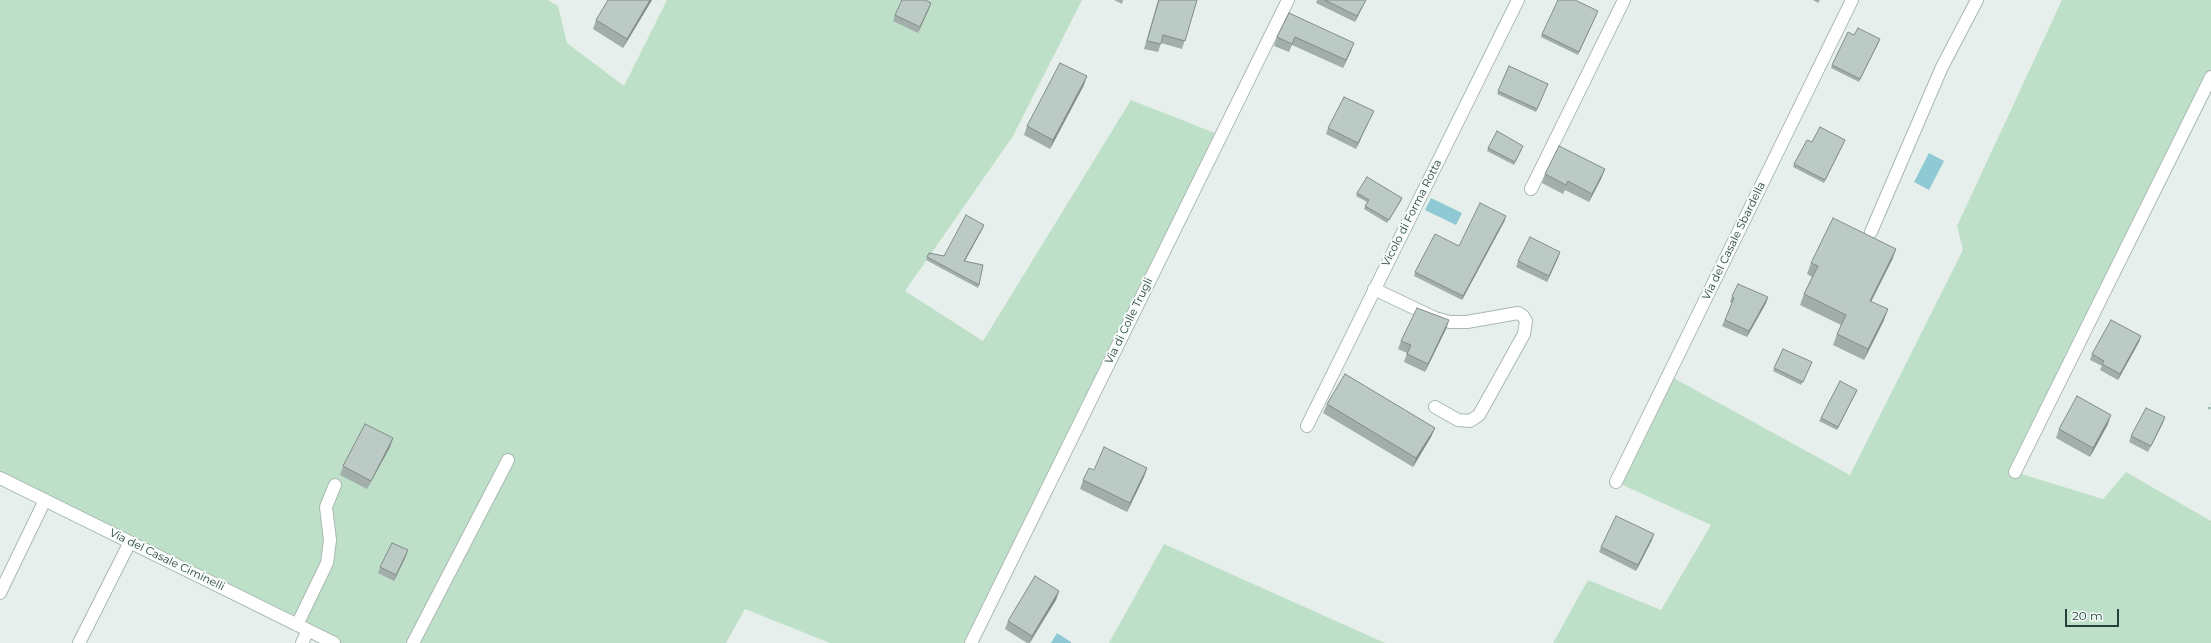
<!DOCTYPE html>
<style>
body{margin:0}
#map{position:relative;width:2211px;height:643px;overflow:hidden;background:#e6efeb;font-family:Montserrat,sans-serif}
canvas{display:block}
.scale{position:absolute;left:2065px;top:609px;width:54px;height:18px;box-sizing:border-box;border:2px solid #24423a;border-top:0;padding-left:5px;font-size:12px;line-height:14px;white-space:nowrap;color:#24423a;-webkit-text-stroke:3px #f7fbf9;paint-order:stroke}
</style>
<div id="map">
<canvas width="2211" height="643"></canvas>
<div class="scale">20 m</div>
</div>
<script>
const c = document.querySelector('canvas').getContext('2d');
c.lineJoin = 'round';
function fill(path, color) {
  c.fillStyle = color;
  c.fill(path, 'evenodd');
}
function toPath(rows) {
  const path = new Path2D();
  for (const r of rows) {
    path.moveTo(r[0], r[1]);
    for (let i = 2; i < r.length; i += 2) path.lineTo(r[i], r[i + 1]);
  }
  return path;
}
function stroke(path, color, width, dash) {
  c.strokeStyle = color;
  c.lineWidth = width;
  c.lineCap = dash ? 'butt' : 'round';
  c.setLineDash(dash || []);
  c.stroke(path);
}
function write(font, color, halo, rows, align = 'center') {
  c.font = font + ' Montserrat,sans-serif';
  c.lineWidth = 4;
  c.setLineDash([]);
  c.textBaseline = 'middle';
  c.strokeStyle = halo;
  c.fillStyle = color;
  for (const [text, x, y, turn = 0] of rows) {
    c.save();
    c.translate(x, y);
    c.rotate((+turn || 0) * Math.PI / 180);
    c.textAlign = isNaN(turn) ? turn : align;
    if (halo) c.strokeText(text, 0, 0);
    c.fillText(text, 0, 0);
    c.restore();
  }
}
const green = toPath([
 [0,0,548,0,558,6,567,43,624,86,667,0,1082,0,1013,136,905,291,983,341,1131,100,1220,135,971,643,830,643,745,609,726,643,334,643,0,478],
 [2062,0,2211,0,2211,77,2015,472,2103,499,2126,472,2211,521,2211,643,1553,643,1588,580,1661,610,1711,525,1616,482,1668,375,1850,475,1963,250,1957,226],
 [1164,544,1385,643,1386,643,1109,643]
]);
const water = toPath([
 [1929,153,1944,161,1929,190,1914,182],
 [1431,198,1462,213,1456,225,1425,210],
 [1057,633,1071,642,1071,643,1051,643]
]);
const path = toPath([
 [2209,409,2211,404]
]);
const minor = toPath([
 [1531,189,1624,0],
 [1871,232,1942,67,1977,0],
 [1374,289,1435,318,1450,322,1467,322,1518,313,1523,316,1526,321,1524,334,1479,415,1470,421,1458,420,1435,407],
 [1307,426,1518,0],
 [2015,472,2211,77],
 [0,478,334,643],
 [1616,482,1852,0],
 [0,593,45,500],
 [297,625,327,563,330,540,326,507,335,485],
 [79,643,130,542],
 [302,643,308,630],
 [413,643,508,460],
 [971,643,1288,0]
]);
const wall = toPath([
 [652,0,623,48,593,29,596,20],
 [1114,0,1123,0,1122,4],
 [1158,0,1197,0,1182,49,1161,43,1158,52,1144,49],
 [1317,0,1366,0,1355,22,1316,3],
 [1813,0,1820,0,1818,3],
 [931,3,918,33,893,21,895,15],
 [1289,13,1351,51,1343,68,1292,45,1289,52,1274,46,1277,37],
 [1597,14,1578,55,1541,37,1542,34],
 [1854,35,1879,42,1859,82,1831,68,1832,65],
 [1509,66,1548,84,1536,112,1497,94],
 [1084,85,1050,149,1024,135,1027,126],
 [1374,111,1371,117,1356,149,1326,134,1328,128],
 [1812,142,1844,143,1824,183,1793,167,1794,164],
 [1488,148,1522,149,1514,165,1487,151],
 [1545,174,1602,177,1589,202,1565,190,1563,194,1542,183],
 [1357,193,1402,198,1401,201,1387,223,1364,209,1367,202,1356,196],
 [1505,220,1462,300,1414,276,1415,272],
 [983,228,965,261,979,285,978,288,926,260,929,253,944,256],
 [1896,249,1892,260,1871,301,1884,320,1864,360,1833,345,1837,334,1841,325,1800,305,1804,294,1812,277,1807,274,1811,263],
 [1560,252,1558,258,1547,282,1516,267,1518,261],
 [1732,296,1768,298,1766,303,1747,337,1722,326,1732,303,1730,302],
 [1449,320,1446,329,1425,372,1404,362,1407,353,1398,349,1401,341],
 [2141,336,2139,342,2118,380,2100,370,2102,366,2090,360,2092,354],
 [1811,365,1801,385,1773,371,1774,368],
 [1857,390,1837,430,1819,421,1821,418],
 [1327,404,1435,428,1431,437,1413,467,1323,413],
 [2163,423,2148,452,2129,442,2131,436],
 [2108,424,2090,457,2056,438,2059,429],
 [393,438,390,447,367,489,340,475,343,466],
 [1147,468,1144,477,1127,512,1080,489,1083,480,1094,470],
 [1652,540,1636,571,1599,552,1601,547],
 [406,556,394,581,378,573,380,567],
 [1059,591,1056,600,1030,643,1027,643,1005,629,1008,621]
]);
const shadedWall = toPath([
 [650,0,652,0,623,48,627,39],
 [1366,0,1355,22,1357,16],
 [931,3,929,9,918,33,920,27],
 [1354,43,1351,51,1343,68,1346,60],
 [1087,76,1084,85,1050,149,1053,140],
 [1374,111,1371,117,1356,149,1358,143],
 [1605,169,1602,177,1589,202,1592,194],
 [1506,216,1505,220,1462,300,1463,296],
 [984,225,983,228,963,264,964,261],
 [1896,249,1892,260,1866,312,1870,301],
 [1560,252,1558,258,1547,282,1549,276],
 [1768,297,1766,303,1747,337,1749,331],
 [1888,309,1884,320,1864,360,1868,349],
 [1449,320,1446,329,1425,372,1428,364],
 [2141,336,2139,342,2118,380,2120,374],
 [1857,390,1856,393,1837,430,1838,427],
 [2111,415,2108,424,2090,457,2093,448],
 [2165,417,2163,423,2148,452,2151,446],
 [1435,428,1431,437,1413,467,1416,458],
 [393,438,390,447,367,489,371,481],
 [1147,468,1144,477,1127,512,1130,503],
 [1654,534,1652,540,1636,571,1638,565],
 [408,550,406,556,394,581,396,575],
 [1059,591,1056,600,1029,643,1032,636]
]);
const building = toPath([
 [608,0,650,0,627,39,596,20,608,0],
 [902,0,925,0,931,3,920,27,895,15,902,0],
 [1159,0,1197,0,1185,41,1163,35,1161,44,1147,41,1159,0],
 [1325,0,1366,0,1357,16,1325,0],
 [1558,0,1575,0,1598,11,1579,52,1542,34,1558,0],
 [1289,13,1354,43,1346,60,1295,37,1292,44,1277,37,1289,13],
 [1858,28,1880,39,1860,79,1832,65,1848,32,1854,35,1858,28],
 [1060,63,1087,76,1053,140,1027,126,1060,63],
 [1509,66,1548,84,1537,109,1498,91,1509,66],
 [1344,97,1374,111,1358,143,1328,128,1344,97],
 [1820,127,1845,140,1825,180,1794,164,1807,140,1812,142,1820,127],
 [1497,131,1523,146,1515,162,1488,148,1497,131],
 [1559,146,1605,169,1592,194,1568,181,1566,185,1545,174,1559,146],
 [1367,177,1402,198,1389,220,1365,206,1369,200,1357,193,1367,177],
 [1480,203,1506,216,1463,296,1415,272,1435,234,1459,246,1480,203],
 [966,215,984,225,964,261,983,265,979,285,927,257,929,253,944,256,966,215],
 [1833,218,1896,249,1870,301,1888,309,1868,349,1837,334,1846,315,1804,294,1818,266,1811,263,1833,218],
 [1530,237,1560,252,1549,276,1518,261,1530,237],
 [1738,284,1768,297,1749,331,1725,320,1734,298,1732,296,1738,284],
 [1417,308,1449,320,1428,364,1407,354,1411,345,1401,341,1417,308],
 [2111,320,2141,336,2120,374,2102,364,2104,361,2092,354,2111,320],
 [1783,349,1812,362,1803,382,1774,368,1783,349],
 [1345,374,1435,428,1416,458,1327,404,1345,374],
 [1840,381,1857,390,1838,427,1821,418,1840,381],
 [2077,396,2111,415,2093,448,2059,429,2077,396],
 [2146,408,2165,417,2151,446,2131,436,2146,408],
 [365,424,393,438,371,481,343,466,365,424],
 [1104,447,1147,468,1130,503,1083,480,1089,468,1094,470,1104,447],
 [1616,516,1654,534,1638,565,1601,547,1616,516],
 [392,543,408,550,396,575,380,567,392,543],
 [1035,576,1059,591,1032,636,1008,621,1035,576]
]);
const streetNames = [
 ["Vicolo di Forma Rotta",1412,213,-63],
 ["Via del Casale Sbardella",1734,241,-64],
 ["Via di Colle Trugli",1129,321,-64],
 ["Via del Casale Ciminelli",167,560,26]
];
fill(green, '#bfe0c8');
fill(water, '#8ec9d4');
stroke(minor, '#a8b8b2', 14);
stroke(path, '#86b3a5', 2.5, [2, 3]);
stroke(minor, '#fff', 12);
fill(wall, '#a1aea9');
fill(shadedWall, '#838d89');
fill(building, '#bbcac4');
stroke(building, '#838d89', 1);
write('11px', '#24423a', '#f7fbf9', streetNames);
</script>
